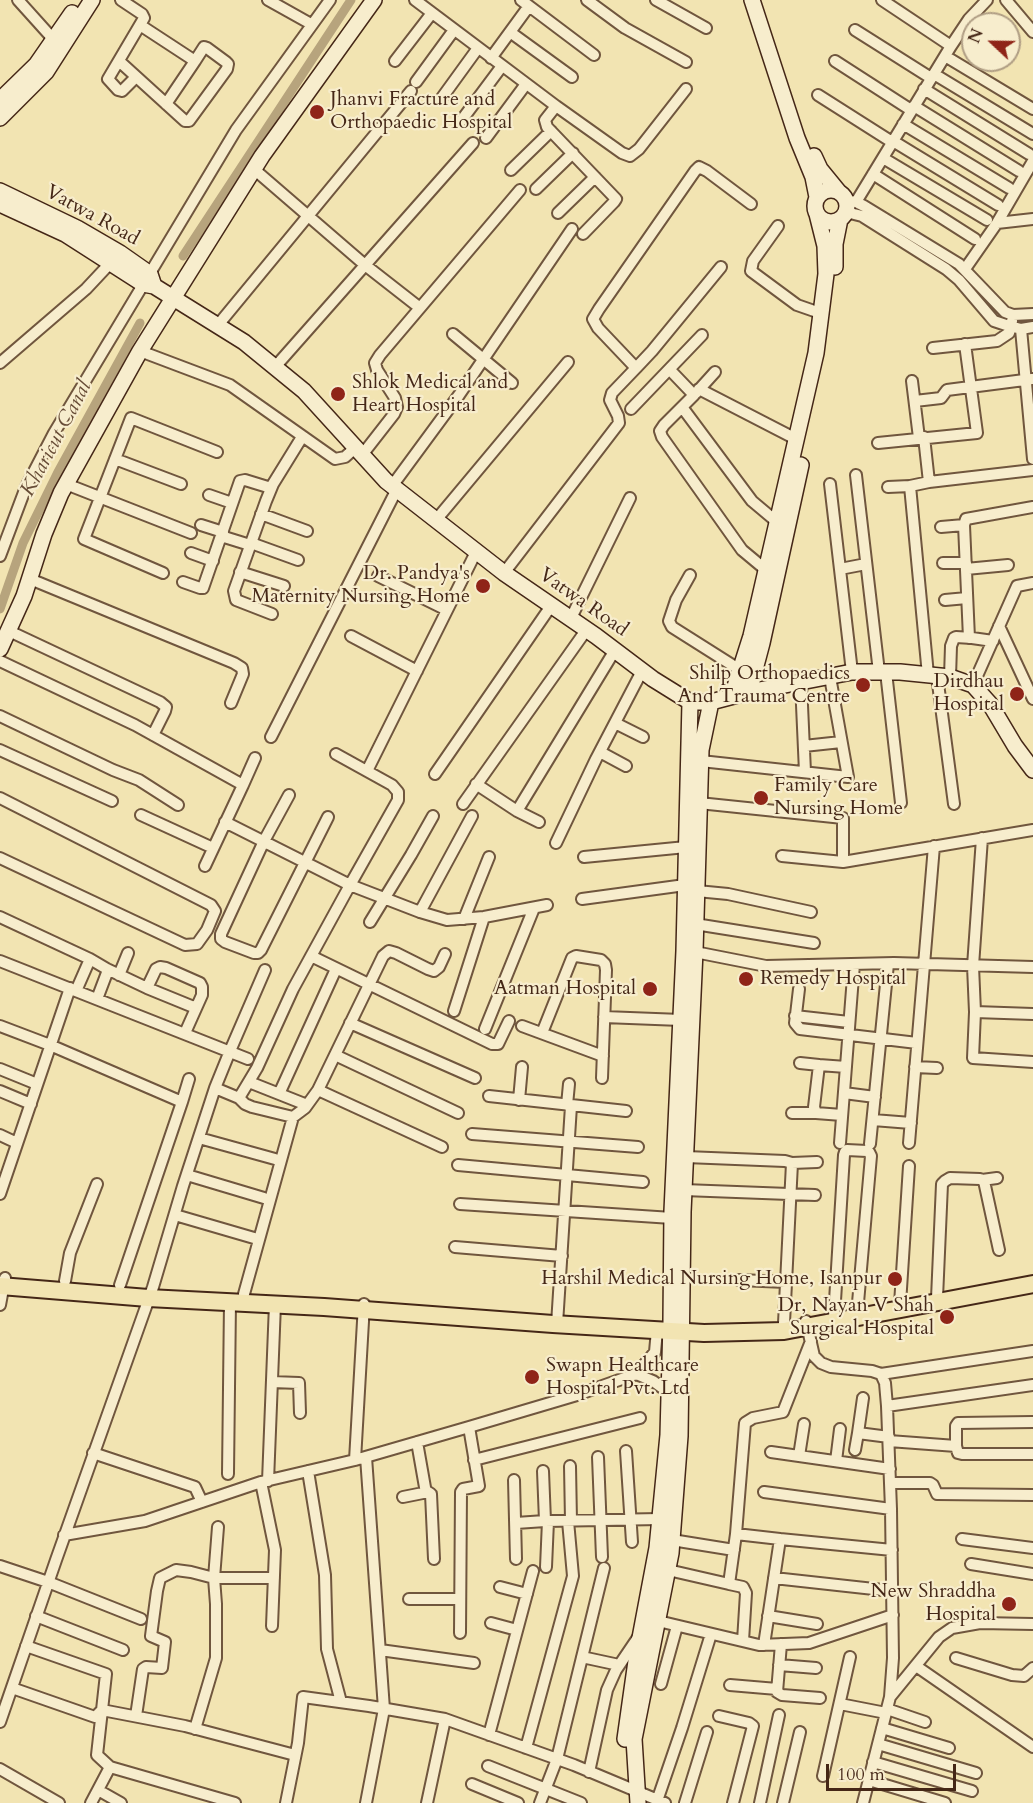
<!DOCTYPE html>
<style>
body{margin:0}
#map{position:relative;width:1033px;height:1803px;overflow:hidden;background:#f2e4b2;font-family:Cardo,serif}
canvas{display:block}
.north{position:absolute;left:961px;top:12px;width:60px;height:60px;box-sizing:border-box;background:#f7edcd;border:2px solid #b09e84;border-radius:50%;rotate:292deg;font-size:16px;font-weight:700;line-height:24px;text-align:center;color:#452717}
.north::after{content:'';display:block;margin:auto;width:21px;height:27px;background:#8f2418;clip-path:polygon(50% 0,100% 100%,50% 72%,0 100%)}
.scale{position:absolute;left:826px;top:1764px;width:130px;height:27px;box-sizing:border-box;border:3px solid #452717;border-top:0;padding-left:8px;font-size:18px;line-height:21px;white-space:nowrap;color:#452717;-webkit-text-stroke:4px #f7edcd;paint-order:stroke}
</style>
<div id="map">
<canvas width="1033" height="1803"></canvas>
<div class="north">N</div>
<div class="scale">100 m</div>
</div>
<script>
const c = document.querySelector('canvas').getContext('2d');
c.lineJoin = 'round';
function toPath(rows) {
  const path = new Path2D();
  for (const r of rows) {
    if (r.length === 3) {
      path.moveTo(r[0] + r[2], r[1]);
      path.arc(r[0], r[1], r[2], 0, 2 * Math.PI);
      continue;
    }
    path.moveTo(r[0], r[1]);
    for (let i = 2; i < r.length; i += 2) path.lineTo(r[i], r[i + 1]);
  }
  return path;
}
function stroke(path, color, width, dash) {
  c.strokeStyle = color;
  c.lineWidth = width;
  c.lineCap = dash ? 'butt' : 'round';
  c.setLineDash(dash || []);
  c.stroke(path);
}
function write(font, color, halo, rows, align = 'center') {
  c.font = font + ' Cardo,serif';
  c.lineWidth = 4.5;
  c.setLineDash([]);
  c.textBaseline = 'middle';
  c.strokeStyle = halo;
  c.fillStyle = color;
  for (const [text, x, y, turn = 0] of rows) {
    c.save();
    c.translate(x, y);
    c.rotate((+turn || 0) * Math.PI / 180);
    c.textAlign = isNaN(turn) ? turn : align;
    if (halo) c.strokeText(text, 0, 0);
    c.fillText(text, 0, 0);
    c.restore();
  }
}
const canal = toPath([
 [183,256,351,0],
 [0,609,23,543,58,472,140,323]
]);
const street = toPath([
 [18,0,54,40],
 [121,0,142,14,144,18,108,79,118,90,122,91,136,77],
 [268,0,311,24],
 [415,0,556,106,622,153,630,156,639,149,686,89],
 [521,0,594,55],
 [587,0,625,28,686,62],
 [656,0,706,28],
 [882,0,951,46],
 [1006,0,1033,32],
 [855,30,931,78],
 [510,32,572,77],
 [945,56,1033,109],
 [491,58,529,6],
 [119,61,185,121,189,121,227,69,228,64,226,62,207,48,204,47,195,61,140,25],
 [395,61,432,13],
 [835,61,911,110],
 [934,74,1033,134],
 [416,82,454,30],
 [924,89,1029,154],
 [818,95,892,142],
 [441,99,478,48],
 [166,104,195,61],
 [556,106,545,120,547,127,616,199,614,202,583,234],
 [914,106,1019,171],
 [461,121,502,66],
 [903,124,1009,188],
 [486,138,526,84],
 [893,141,998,205],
 [883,158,987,220],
 [255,170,365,265,420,308],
 [511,170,551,131],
 [873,174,975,239],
 [536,189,573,153],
 [846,201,856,202,864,206,959,264,1005,312,1013,315,1033,314],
 [856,202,951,46,969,19,987,0],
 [846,212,862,216,946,269,959,280,994,321,1006,325,1021,329,1033,327],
 [558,213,595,177],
 [997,223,1033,219],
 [778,226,753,261,751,271,797,305,820,313],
 [965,269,997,223,1033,161],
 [218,325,411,91],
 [1021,329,1033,459],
 [453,334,512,383],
 [933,348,997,341,1009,333,1012,321],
 [140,351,230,385,335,459,345,457,355,448],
 [0,363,86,289,115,258],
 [275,367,473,143],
 [636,368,652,351,721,267],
 [670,370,694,395,664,425,660,431,662,437,742,550,766,570],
 [912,381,919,438],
 [699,389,796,439],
 [696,393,715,372],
 [915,401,941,398,947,390,1032,379],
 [682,407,752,501,777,522],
 [631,409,702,335],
 [924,437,929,482],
 [878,443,977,433,965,344],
 [362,455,394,414,397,407,395,398,377,370,375,363,380,355,520,190],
 [115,459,181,484],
 [856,475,879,672],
 [66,484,191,533],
 [830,484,852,672],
 [392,486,459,395,572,229],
 [888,487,910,486],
 [209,495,232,503],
 [261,514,307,531],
 [436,520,568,362],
 [201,525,223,532],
 [941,527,964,525],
 [221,536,250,545],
 [251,543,298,560],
 [191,553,213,561],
 [0,556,26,487,54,433,236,130,330,0],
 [943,563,966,563],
 [840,569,866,564],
 [966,569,1008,565],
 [240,572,284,586],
 [163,573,84,539,131,418,217,452],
 [504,573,619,423,618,416,610,400,612,393,636,368,598,328,593,319,599,309,695,171,699,167,707,171,751,204],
 [690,575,676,600,669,621,672,627,740,670],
 [378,576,447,610],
 [30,579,234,663,242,668,243,674,231,703],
 [183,582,200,588,203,588,240,481,245,480,271,488],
 [945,600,967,598],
 [272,614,236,600,234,591,266,501,273,484,302,437],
 [571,618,630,498],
 [999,626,1033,699],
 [9,631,160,702,166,707,165,711,153,735],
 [351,636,417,671],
 [969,638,964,525,966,519,1033,507],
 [0,661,135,725,243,785,255,758],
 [886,672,901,803],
 [928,675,910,486,929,482,1033,470],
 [937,676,954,804],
 [950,677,951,646,954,638,956,637,972,638,993,641],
 [801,683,805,772],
 [973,685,1017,586,1033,583],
 [0,716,113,770,139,780,178,805],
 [615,723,643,737],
 [271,737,397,489],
 [804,746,841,742],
 [0,750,112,801],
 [600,752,626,766],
 [336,754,392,785,398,792,398,800,350,885,420,912,447,920,484,917,547,905],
 [701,761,848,777,830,677],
 [367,771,476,552],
 [435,774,551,606],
 [476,784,517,811,539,822],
 [289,795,264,841,233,908,221,934,221,939,225,942,254,953,258,953,261,950,328,817],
 [0,798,211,905,215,911,207,930,197,944,185,945,0,858],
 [699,803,843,818,843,862],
 [463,804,587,629],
 [517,811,615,650],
 [141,815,213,848],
 [982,838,973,966,975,1012,973,1058,1033,1062],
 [556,843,596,759,642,671],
 [782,856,843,862,1033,830],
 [584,857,686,847],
 [205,866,243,785],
 [697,891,728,894,811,912],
 [582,899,685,885],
 [420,912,472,816],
 [0,917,90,959],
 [464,919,489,857],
 [370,922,411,855,433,816],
 [695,924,814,943],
 [690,951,766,966,894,963,1033,967],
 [311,956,492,1044,498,1044,509,1021],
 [0,961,248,1059],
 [119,975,128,953],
 [147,988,196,1008],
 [799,989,795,1023,800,1029,917,1043],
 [76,991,90,959,107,969,147,988,156,969,160,967,166,968,200,983,202,987,202,995,185,1033],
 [97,999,108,970],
 [454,1011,484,917],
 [975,1012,1033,1014],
 [795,1016,849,1022],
 [604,1017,681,1020],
 [350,1023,475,1078],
 [0,1026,50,1045,182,1102,120,1285],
 [522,1026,603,1056],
 [485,1029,534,908],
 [542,1033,572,958,576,956,601,960,605,964,606,970,602,1078],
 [335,1055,458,1113],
 [800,1063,819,1065],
 [915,1067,937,1068],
 [0,1069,37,1084],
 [249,1082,307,1105],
 [215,1088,230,1051,265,970],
 [318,1090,442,1147],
 [0,1091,31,1104],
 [844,1093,875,1097],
 [279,1094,336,969],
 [489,1096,626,1111],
 [239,1098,245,1104,252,1107,293,1117,305,1108,318,1090,383,956,389,951,396,953,428,969,434,971,439,967,445,954],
 [519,1100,522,1067],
 [182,1102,189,1079],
 [567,1105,569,1084],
 [792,1113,816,1113],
 [842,1115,816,1113,814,1107,819,1065,846,1067],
 [873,1120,911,1123],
 [472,1134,638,1147],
 [0,1135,17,1143],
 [199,1138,275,1159],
 [840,1143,854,964],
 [909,1143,934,846],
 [870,1144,888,964],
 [686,1157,785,1161,792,1163,784,1323],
 [792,1163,817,1162],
 [458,1165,643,1182],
 [187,1175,264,1198],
 [982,1180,997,1178],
 [684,1190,815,1195],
 [0,1194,70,988],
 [460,1204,672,1218],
 [175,1215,254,1238],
 [455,1247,562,1256],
 [739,1280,786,1282],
 [65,1281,70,1253,97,1184],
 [244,1294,293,1117],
 [937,1298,942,1184,945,1181,950,1178,980,1179,984,1181,999,1250],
 [900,1304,909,1166],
 [0,1305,5,1278],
 [834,1317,844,1155,845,1152,847,1150,867,1151,869,1152,871,1156,857,1314],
 [806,1321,814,1356,821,1363,831,1367,872,1371,881,1374,885,1383,887,1406,891,1509,893,1658,890,1697,863,1803],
 [557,1324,571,1106],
 [636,1374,655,1352,657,1330],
 [881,1374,1033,1351],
 [272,1382,299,1383,300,1413],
 [863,1398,858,1433,889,1437],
 [887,1406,1033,1385],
 [1033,1422,958,1423,956,1426,956,1446,958,1453,962,1454,1033,1454],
 [889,1441,956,1446],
 [417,1442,426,1493],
 [855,1450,858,1433],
 [626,1451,632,1542],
 [771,1452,890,1469],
 [93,1453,195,1487,202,1502],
 [799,1456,804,1424],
 [366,1457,384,1709,366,1803],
 [598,1457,602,1557],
 [355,1460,364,1304],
 [474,1460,640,1418],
 [836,1461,840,1429],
 [570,1466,571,1521],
 [308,1471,325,1575,327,1649,341,1702],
 [543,1471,545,1521],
 [228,1474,230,1302],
 [514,1480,516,1559],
 [268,1481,275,1304],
 [261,1482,275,1550,272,1626],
 [890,1483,930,1483,933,1485,937,1494,1033,1495],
 [764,1492,891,1509],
 [403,1497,428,1492,431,1494,434,1559],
 [516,1523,545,1521,660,1519],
 [736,1534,780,1539],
 [64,1535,145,1521,261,1482,355,1460,469,1427,577,1395,636,1374,653,1381,668,1392],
 [962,1539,1033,1548],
 [672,1540,734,1550],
 [971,1564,1033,1574],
 [0,1566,48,1582,141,1619],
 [546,1567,548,1521],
 [668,1570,729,1584,736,1534,745,1423,753,1418,783,1412,811,1341],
 [774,1578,892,1591],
 [729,1584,743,1587,746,1593,743,1641],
 [500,1587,527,1594],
 [409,1599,460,1599],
 [36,1616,123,1650],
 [768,1616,817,1624],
 [658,1621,759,1645,809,1643,893,1615],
 [491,1623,517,1630],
 [460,1633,461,1492,463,1489,479,1486,469,1427],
 [781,1644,777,1692,782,1695,820,1698],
 [764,1645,780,1539,892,1550],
 [26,1646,106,1674,97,1755,110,1767,235,1803],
 [380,1650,474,1663],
 [582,1657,619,1665],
 [956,1658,1012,1675,1024,1676,1033,1668],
 [779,1665,816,1668],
 [916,1666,1033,1747],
 [661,1684,677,1626],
 [730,1685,777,1689],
 [12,1688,95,1717,102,1710,185,1726,295,1755],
 [890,1697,939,1637,952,1628,980,1623,1033,1624],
 [840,1704,886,1713],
 [887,1709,925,1722],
 [136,1716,143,1669,146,1667,162,1668,165,1642,151,1636,157,1591,160,1578,176,1570,191,1572,214,1578,274,1578],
 [719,1716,749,1723,753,1726,733,1803],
 [0,1722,56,1560,153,1287,183,1186,215,1088,239,1098,257,1068,293,989,350,885,225,822],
 [882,1728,949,1748],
 [195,1729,216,1658,216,1604,214,1578,218,1527],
 [489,1735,533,1571],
 [878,1744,976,1773],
 [526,1748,573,1576,568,1521],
 [873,1762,972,1791],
 [488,1766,581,1803],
 [0,1769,59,1803],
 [589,1772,607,1690,616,1670,639,1636],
 [823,1776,850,1657],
 [869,1780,945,1803],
 [472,1784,518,1803],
 [98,1790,121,1803],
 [657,1801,682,1728,711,1634],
 [91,1803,110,1767],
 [286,1803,298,1743,303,1697,369,1706,445,1719,574,1765,665,1803],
 [427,1803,445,1719],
 [540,1803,557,1759,604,1568],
 [685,1803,707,1732],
 [760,1803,779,1715],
 [783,1803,800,1732]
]);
const secondary = toPath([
 [752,0,797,138,813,177,817,197],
 [0,100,36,65,72,13],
 [0,118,46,72,92,0],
 [814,156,820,169,838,191],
 [831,206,16],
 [0,191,77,228,120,253,150,274,154,286],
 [0,204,65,234,143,284,154,286,244,342,304,391,386,481,504,573,596,636,653,679,690,702,711,702,749,692,852,672,900,672,950,677,973,685,990,704,1015,746,1033,770],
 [835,267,835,244,840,219],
 [0,649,24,596,44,534,61,493,140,351,262,156,374,0],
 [749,692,762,643,801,465],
 [732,696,751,636,816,353,826,274,825,246,817,214],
 [625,1739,637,1654,657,1548,668,1435,671,1322,672,1211,684,951,690,702],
 [638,1803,634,1739,671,1553,680,1436,683,1212,695,951,701,750,711,702]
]);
const primary = toPath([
 [0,1286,148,1298,324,1307,553,1324,704,1333,784,1331,1033,1284]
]);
const markers = [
 [317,112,8,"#8f2418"],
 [338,394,8,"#8f2418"],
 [483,586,8,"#8f2418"],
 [863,685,8,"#8f2418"],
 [1017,694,8,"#8f2418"],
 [761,798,8,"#8f2418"],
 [746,979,8,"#8f2418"],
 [650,989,8,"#8f2418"],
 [895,1279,8,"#8f2418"],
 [947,1317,8,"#8f2418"],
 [532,1377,8,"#8f2418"],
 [1009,1604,8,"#8f2418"]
];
const poiNames = [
 ["Jhanvi Fracture and",330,100,"left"],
 ["Orthopaedic Hospital",330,123,"left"],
 ["Shlok Medical and",352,383,"left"],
 ["Heart Hospital",352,406,"left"],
 ["Dr. Pandya's",470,574],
 ["Maternity Nursing Home",470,597],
 ["Shilp Orthopaedics",850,674],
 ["And Trauma Centre",850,697],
 ["Dirdhau",1004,682],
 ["Hospital",1004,705],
 ["Family Care",774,786,"left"],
 ["Nursing Home",774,809,"left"],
 ["Remedy Hospital",760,979,"left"],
 ["Aatman Hospital",636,989],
 ["Harshil Medical Nursing Home, Isanpur",882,1279],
 ["Dr, Nayan V Shah",934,1306],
 ["Surgical Hospital",934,1329],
 ["Swapn Healthcare",546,1366,"left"],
 ["Hospital Pvt. Ltd",546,1389,"left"],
 ["New Shraddha",996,1592],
 ["Hospital",996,1615]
];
const streetNames = [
 ["Vatwa Road",92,216,29],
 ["Vatwa Road",583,603,35]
];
const waterNames = [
 ["Kharicut Canal",57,439,-62]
];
stroke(canal, '#b7a47d', 9);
stroke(street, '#70563e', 14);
stroke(secondary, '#452717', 18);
stroke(primary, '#452717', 20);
stroke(street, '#f7edcd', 10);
stroke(secondary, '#f7edcd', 15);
stroke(primary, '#f2e4b2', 16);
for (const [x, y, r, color] of markers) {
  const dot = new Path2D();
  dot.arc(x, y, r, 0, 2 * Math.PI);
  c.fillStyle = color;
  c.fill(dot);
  stroke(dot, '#f7edcd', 2);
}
write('20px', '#452717', '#f7edcd', poiNames, 'right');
write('20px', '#452717', '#f7edcd', streetNames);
write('italic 21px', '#674c36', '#f7edcd', waterNames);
</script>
